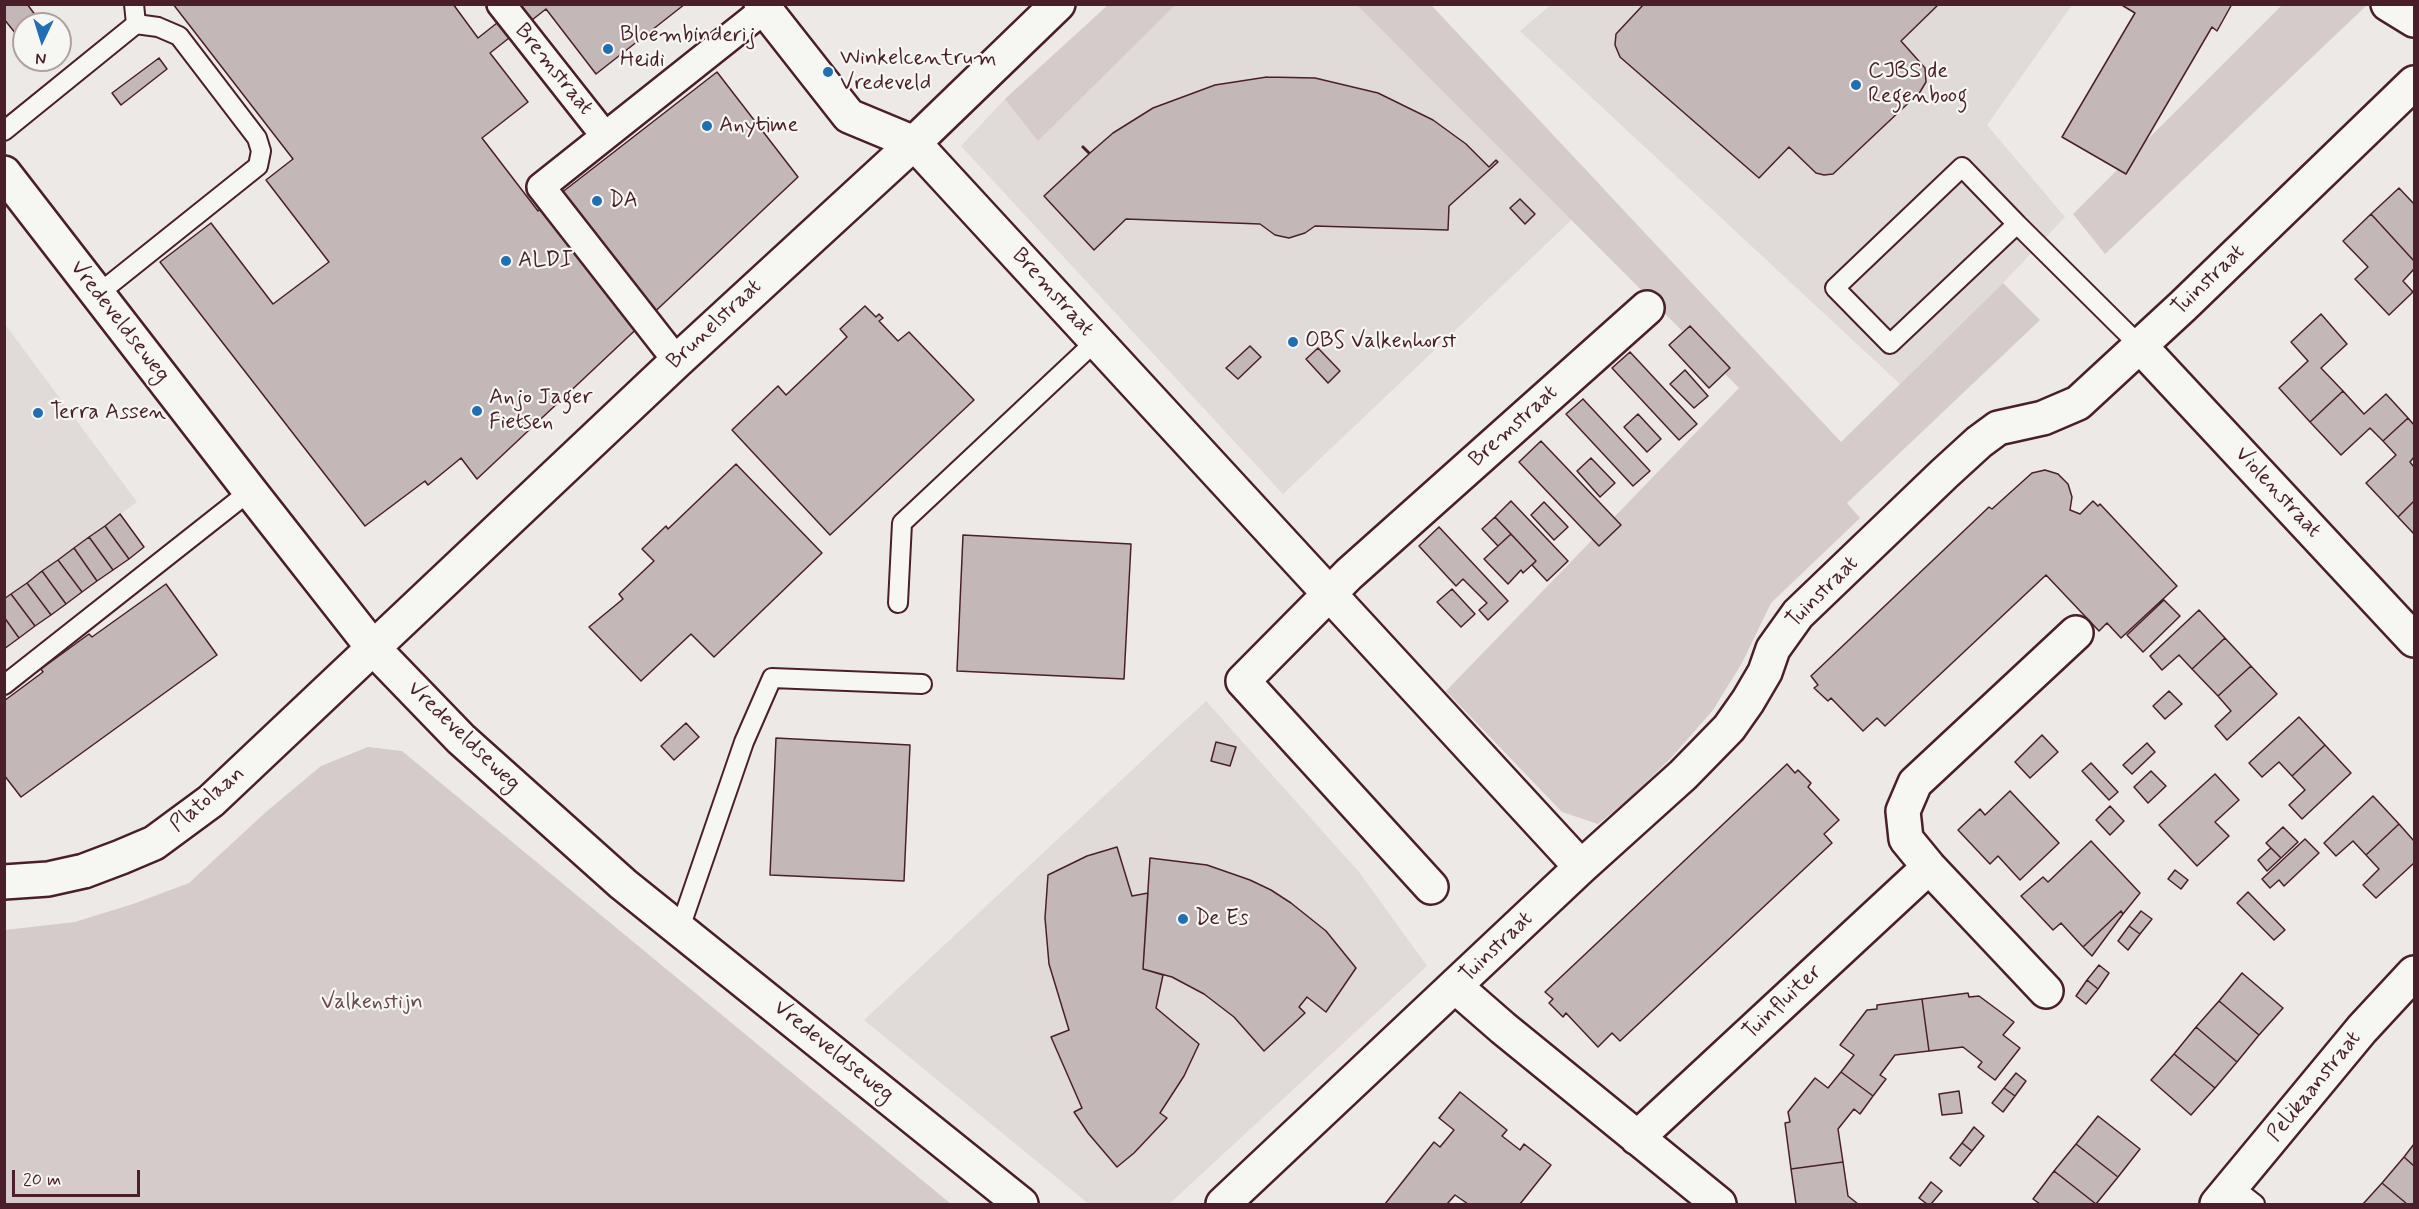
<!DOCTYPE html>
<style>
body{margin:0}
#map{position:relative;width:2419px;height:1209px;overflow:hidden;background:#ece9e6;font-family:Mynerve,sans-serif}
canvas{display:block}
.frame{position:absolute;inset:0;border:6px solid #4a1f2b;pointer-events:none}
.north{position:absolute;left:12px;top:12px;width:60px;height:60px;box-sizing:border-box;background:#f6f6f2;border:2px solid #b1a0a2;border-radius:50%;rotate:184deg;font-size:16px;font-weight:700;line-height:24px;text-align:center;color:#4a1f2b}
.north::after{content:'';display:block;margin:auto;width:21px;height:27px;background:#1f6fb2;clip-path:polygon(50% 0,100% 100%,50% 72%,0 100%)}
.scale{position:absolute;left:12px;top:1170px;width:128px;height:27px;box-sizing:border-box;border:3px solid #4a1f2b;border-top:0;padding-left:8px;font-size:18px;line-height:21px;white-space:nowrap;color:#4a1f2b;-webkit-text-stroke:4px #f6f6f2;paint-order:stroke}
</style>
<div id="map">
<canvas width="2419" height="1209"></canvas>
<div class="frame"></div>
<div class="north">N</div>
<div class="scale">20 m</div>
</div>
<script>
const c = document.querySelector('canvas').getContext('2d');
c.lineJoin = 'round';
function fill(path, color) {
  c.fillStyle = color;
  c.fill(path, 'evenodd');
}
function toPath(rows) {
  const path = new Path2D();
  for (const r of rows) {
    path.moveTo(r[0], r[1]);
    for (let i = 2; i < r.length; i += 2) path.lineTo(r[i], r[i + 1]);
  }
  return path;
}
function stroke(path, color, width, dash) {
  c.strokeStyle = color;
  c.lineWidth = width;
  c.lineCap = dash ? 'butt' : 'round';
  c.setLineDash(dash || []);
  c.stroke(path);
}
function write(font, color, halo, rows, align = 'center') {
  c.font = font + ' Mynerve,sans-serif';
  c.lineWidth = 4.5;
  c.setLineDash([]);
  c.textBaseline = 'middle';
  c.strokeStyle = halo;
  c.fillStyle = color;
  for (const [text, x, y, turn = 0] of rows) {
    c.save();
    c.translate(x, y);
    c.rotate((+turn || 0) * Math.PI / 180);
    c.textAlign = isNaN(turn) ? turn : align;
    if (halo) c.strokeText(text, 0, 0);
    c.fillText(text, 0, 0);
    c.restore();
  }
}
const built = toPath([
 [1552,4,2072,5,1987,125,2065,217,2003,283,1900,384,1520,31],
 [1109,5,1431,5,1604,189,1283,494,961,146,1005,99],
 [4,323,137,502,5,598,4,598],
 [1206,701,1359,872,1427,966,1169,1204,1089,1204,864,1020]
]);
const green = toPath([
 [1109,4,1175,5,1038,141,1005,99],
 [1357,5,1431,5,1841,442,2003,283,2040,320,1847,503,1860,518,1771,603,1742,663,1713,710,1671,758,1629,799,1598,824,1562,812,1446,691,1739,388],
 [2282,5,2367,5,2105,254,2073,214],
 [368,747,402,751,951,1204,5,1204,5,930,75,922,133,904,189,883,266,812,321,766]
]);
const building = toPath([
 [4,4,27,4,42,24,24,24,24,44,4,19,4,4],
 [173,4,453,4,478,38,521,4,685,4,596,74,546,9,490,53,528,102,482,138,538,211,717,72,798,177,477,479,461,458,428,485,425,481,365,526,160,262,211,223,273,304,329,262,266,180,293,159,173,4],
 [1644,4,1939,4,1901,41,1925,68,1926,82,1920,92,1833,174,1824,175,1816,173,1789,147,1759,178,1620,57,1615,45,1616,34,1644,4],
 [2120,4,2232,4,2217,31,2212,27,2126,174,2062,137,2135,13,2120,4],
 [159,58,167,69,121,105,112,93,159,58],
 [1267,77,1315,78,1378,93,1433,120,1466,144,1489,167,1496,160,1498,162,1449,206,1448,230,1315,226,1305,233,1289,238,1275,235,1260,224,1126,219,1094,250,1044,196,1089,154,1082,147,1083,146,1090,153,1113,133,1153,108,1215,85,1267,77],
 [2399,188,2414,204,2414,261,2371,214,2399,188],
 [1520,199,1535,214,1525,224,1510,208,1520,199],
 [2371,214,2414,261,2414,269,2403,281,2413,292,2389,315,2355,279,2368,267,2343,241,2371,214],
 [865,306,876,317,879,314,883,318,879,321,898,341,909,332,974,400,830,535,732,430,778,386,786,395,847,337,840,329,865,306],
 [2321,314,2347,344,2321,368,2343,391,2310,422,2279,388,2308,361,2291,342,2321,314],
 [1690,326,1730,368,1709,388,1669,345,1690,326],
 [1250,346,1261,357,1238,379,1226,368,1250,346],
 [1318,348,1340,371,1328,383,1306,359,1318,348],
 [1630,352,1697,424,1679,440,1612,368,1630,352],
 [1685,370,1708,396,1694,408,1670,384,1685,370],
 [2343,391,2364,414,2386,394,2408,418,2383,441,2370,428,2341,455,2310,422,2343,391],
 [1583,399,1650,471,1633,486,1566,414,1583,399],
 [1638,414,1661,439,1647,452,1624,427,1638,414],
 [2408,418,2414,425,2414,457,2410,462,2414,467,2414,501,2398,517,2366,483,2396,455,2383,441,2408,418],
 [1541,441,1621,525,1599,546,1519,462,1541,441],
 [1591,458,1615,483,1600,497,1577,471,1591,458],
 [736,464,822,553,714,657,691,634,641,681,589,627,623,599,619,594,654,561,642,549,666,526,668,529,736,464],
 [2045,470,2058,474,2068,484,2072,497,2070,510,2080,514,2093,501,2098,506,2100,504,2177,586,2121,638,2107,623,2099,631,2046,575,1885,726,1877,718,1863,731,1831,698,1828,701,1814,688,1818,685,1811,676,1989,507,1992,509,2032,473,2045,470],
 [1511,501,1568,561,1547,581,1532,565,1536,561,1495,517,1511,501],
 [2414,501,2414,534,2398,517,2414,501],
 [1544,502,1568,527,1554,540,1531,515,1544,502],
 [120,514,144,547,129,559,105,526,120,514],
 [1495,517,1511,534,1498,546,1482,529,1495,517],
 [105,526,129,559,113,570,89,537,105,526],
 [1439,527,1508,601,1488,620,1479,610,1487,603,1463,579,1456,586,1419,546,1439,527],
 [1511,534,1536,561,1523,573,1521,570,1508,584,1484,559,1511,534],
 [963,535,1131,544,1124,679,957,671,963,535],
 [89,537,113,570,97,581,74,548,89,537],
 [74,548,97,581,82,592,58,560,74,548],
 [58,560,82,592,66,604,42,571,58,560],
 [42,571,66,604,51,615,27,583,42,571],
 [27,583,51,615,35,626,11,594,27,583],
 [166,584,217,655,21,797,4,775,4,701,43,672,41,669,89,634,92,637,166,584],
 [1452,589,1475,614,1461,627,1437,602,1452,589],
 [11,594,35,626,19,638,4,617,4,599,11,594],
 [2164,600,2180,616,2143,652,2127,635,2164,600],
 [2199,610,2225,638,2192,669,2179,655,2162,670,2150,656,2199,610],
 [4,617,19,638,4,649,4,617],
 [2225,638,2251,666,2218,696,2192,669,2225,638],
 [2251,666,2277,694,2227,740,2215,726,2231,711,2218,696,2251,666],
 [2169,691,2182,704,2165,719,2153,706,2169,691],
 [2299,717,2325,745,2292,776,2279,762,2262,777,2249,763,2299,717],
 [686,723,699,737,674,760,661,746,686,723],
 [2042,735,2058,752,2030,778,2015,762,2042,735],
 [776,738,910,745,904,881,770,875,776,738],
 [1216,742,1236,747,1230,766,1211,761,1216,742],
 [2147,743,2155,752,2132,774,2123,765,2147,743],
 [2325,745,2351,773,2302,819,2289,805,2305,790,2292,776,2325,745],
 [2091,763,2118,792,2109,800,2082,771,2091,763],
 [1787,764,1795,773,1798,770,1811,783,1808,787,1839,820,1824,834,1832,843,1620,1041,1612,1033,1598,1047,1566,1013,1563,1017,1549,1003,1553,999,1545,992,1787,764],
 [2151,771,2166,786,2148,803,2134,787,2151,771],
 [2215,774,2239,800,2215,822,2229,836,2197,866,2159,825,2215,774],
 [2010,791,2059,843,2020,880,1998,856,1990,864,1958,830,1980,809,1985,815,2010,791],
 [2373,796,2399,824,2366,855,2353,841,2336,856,2324,843,2373,796],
 [2110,806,2124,821,2110,835,2096,820,2110,806],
 [2399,824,2414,841,2414,863,2376,898,2363,885,2379,869,2366,855,2399,824],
 [2283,827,2298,842,2281,858,2266,843,2283,827],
 [2305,839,2319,853,2284,886,2279,880,2270,888,2262,879,2305,839],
 [2091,841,2140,893,2123,914,2121,911,2083,947,2061,923,2053,930,2021,896,2043,877,2048,882,2091,841],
 [1117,847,1132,896,1148,893,1143,969,1163,975,1156,1008,1199,1044,1184,1076,1160,1113,1167,1118,1134,1153,1117,1167,1088,1133,1074,1112,1082,1108,1051,1037,1069,1030,1049,964,1045,918,1048,875,1087,856,1117,847],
 [2271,848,2281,858,2267,871,2258,860,2271,848],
 [1150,858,1207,865,1250,880,1271,890,1291,903,1326,931,1356,968,1326,1012,1307,997,1299,1007,1305,1013,1264,1051,1234,1017,1204,994,1172,977,1143,969,1150,858],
 [2175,870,2188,880,2181,889,2168,879,2175,870],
 [2248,892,2285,930,2274,940,2237,903,2248,892],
 [2121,911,2123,914,2092,956,2083,947,2121,911],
 [2141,911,2152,919,2140,934,2129,926,2141,911],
 [2129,926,2140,934,2128,950,2118,941,2129,926],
 [2099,965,2109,973,2098,989,2087,980,2099,965],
 [2242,973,2283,1008,2259,1035,2219,1001,2242,973],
 [2087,980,2098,989,2086,1004,2076,996,2087,980],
 [1968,993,1969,997,1979,996,2014,1022,2003,1035,2020,1048,1995,1080,1978,1067,1982,1062,1963,1047,1929,1051,1922,999,1968,993],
 [1922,999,1929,1051,1895,1055,1880,1075,1886,1079,1873,1096,1841,1072,1854,1055,1840,1045,1867,1010,1877,1009,1877,1005,1922,999],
 [2219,1001,2259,1035,2237,1062,2196,1027,2219,1001],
 [2196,1027,2237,1062,2215,1088,2174,1054,2196,1027],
 [2174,1054,2215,1088,2191,1115,2151,1080,2174,1054],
 [1841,1072,1873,1096,1860,1114,1854,1109,1838,1129,1843,1162,1791,1169,1785,1123,1790,1122,1788,1112,1815,1078,1828,1088,1841,1072],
 [2016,1073,2026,1081,2015,1096,2004,1088,2016,1073],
 [2004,1088,2015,1096,2003,1112,1992,1103,2004,1088],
 [1959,1091,1962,1113,1942,1115,1939,1094,1959,1091],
 [1460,1092,1507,1130,1502,1136,1520,1150,1524,1144,1551,1165,1520,1204,1468,1204,1455,1195,1447,1204,1385,1204,1434,1142,1440,1147,1454,1130,1439,1118,1460,1092],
 [2098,1116,2140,1149,2118,1177,2076,1144,2098,1116],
 [1974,1127,1984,1136,1972,1151,1962,1143,1974,1127],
 [1962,1143,1972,1151,1960,1166,1950,1158,1962,1143],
 [2076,1144,2118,1177,2096,1204,2054,1171,2076,1144],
 [2414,1144,2414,1166,2404,1157,2414,1144],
 [2404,1157,2414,1166,2414,1204,2407,1204,2382,1183,2404,1157],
 [1843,1162,1848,1196,1858,1204,1796,1204,1791,1169,1843,1162],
 [2054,1171,2096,1204,2040,1204,2033,1199,2054,1171],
 [1931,1182,1942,1191,1931,1204,1927,1204,1919,1198,1931,1182],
 [2382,1183,2407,1204,2363,1204,2382,1183]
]);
const service = toPath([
 [134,4,136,24],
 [4,131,136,24,158,27,179,36,257,138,261,151,258,166,98,294],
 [2017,224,1962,167,1835,288,1890,344,2017,224,2140,346],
 [898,603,902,523,1096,341],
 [4,685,250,491],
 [680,928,744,742,772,678,922,684],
 [2232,1186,2255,1204]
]);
const pedestrian = toPath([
 [501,4,605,136],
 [677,361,541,187,765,9]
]);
const minor = toPath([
 [761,4,849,116,914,143,1581,867],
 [2388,4,2414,20],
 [4,173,250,491,374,649,461,739,623,884,1021,1204],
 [2140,346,2414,640],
 [4,882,48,879,84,871,121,857,154,843,211,801,677,361,914,143,1058,4],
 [1431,887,1243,681,1349,574,1647,308],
 [1456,987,1503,1028,1719,1204],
 [2046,991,1929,867,1906,839,1903,811,1915,783,2076,633],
 [1637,1138,1929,867],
 [1223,1204,1581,867,1683,775,1729,728,1748,701,1765,672,1773,649,1798,614,1944,474,1979,442,1998,428,2043,418,2078,403,2183,306,2414,83]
]);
const tertiary = toPath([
 [2217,1204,2362,1029,2414,973]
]);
const markers = [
 [608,49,6,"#1f6fb2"],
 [828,72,6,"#1f6fb2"],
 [1856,85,6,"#1f6fb2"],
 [707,126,6,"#1f6fb2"],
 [597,201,6,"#1f6fb2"],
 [506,261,6,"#1f6fb2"],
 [1293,342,6,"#1f6fb2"],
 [477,411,6,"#1f6fb2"],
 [38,413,6,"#1f6fb2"],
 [1183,919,6,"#1f6fb2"]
];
const poiNames = [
 ["Bloembinderij",620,36],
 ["Heidi",620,61],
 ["Winkelcentrum",840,59],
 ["Vredeveld",840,84],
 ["CJBS de",1868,72],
 ["Regenboog",1868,97],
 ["Anytime",719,126],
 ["DA",609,201],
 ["ALDI",518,261],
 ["OBS Valkenhorst",1305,342],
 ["Anjo Jager",489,398],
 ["Fietsen",489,423],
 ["Terra Assen",50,413],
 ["De Es",1195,919]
];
const streetNames = [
 ["Bremstraat",553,70,51],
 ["Tuinstraat",2209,281,-44],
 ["Bremstraat",1052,293,48],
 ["Vredeveldseweg",119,322,52],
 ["Brunelstraat",715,325,-43],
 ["Bremstraat",1514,427,-42],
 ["Violenstraat",2277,493,47],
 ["Tuinstraat",1823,593,-45],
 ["Vredeveldseweg",463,737,44],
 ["Platolaan",208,800,-40],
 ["Tuinstraat",1497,948,-44],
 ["Tuinfluiter",1783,1003,-43],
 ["Vredeveldseweg",833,1052,39],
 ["Pelikaanstraat",2315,1087,-51]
];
const parkNames = [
 ["Valkenstijn",372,1003]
];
fill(built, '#e0dad8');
fill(green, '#d4cbca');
fill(building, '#c4b7b7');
stroke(building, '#4a1f2b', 1.5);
stroke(service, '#4a1f2b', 22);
stroke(pedestrian, '#4a1f2b', 32);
stroke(minor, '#4a1f2b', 38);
stroke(tertiary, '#4a1f2b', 38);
stroke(service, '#f6f6f2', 18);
stroke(pedestrian, '#f6f6f2', 27);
stroke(minor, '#f6f6f2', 33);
stroke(tertiary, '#f6f6f2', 33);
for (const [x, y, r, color] of markers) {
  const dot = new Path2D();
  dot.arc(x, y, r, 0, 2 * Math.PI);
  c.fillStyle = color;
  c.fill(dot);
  stroke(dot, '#f6f6f2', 2);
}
write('22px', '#4a1f2b', '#f6f6f2', poiNames, 'left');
write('22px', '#4a1f2b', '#f6f6f2', streetNames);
write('22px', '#6c4a53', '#f6f6f2', parkNames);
</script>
